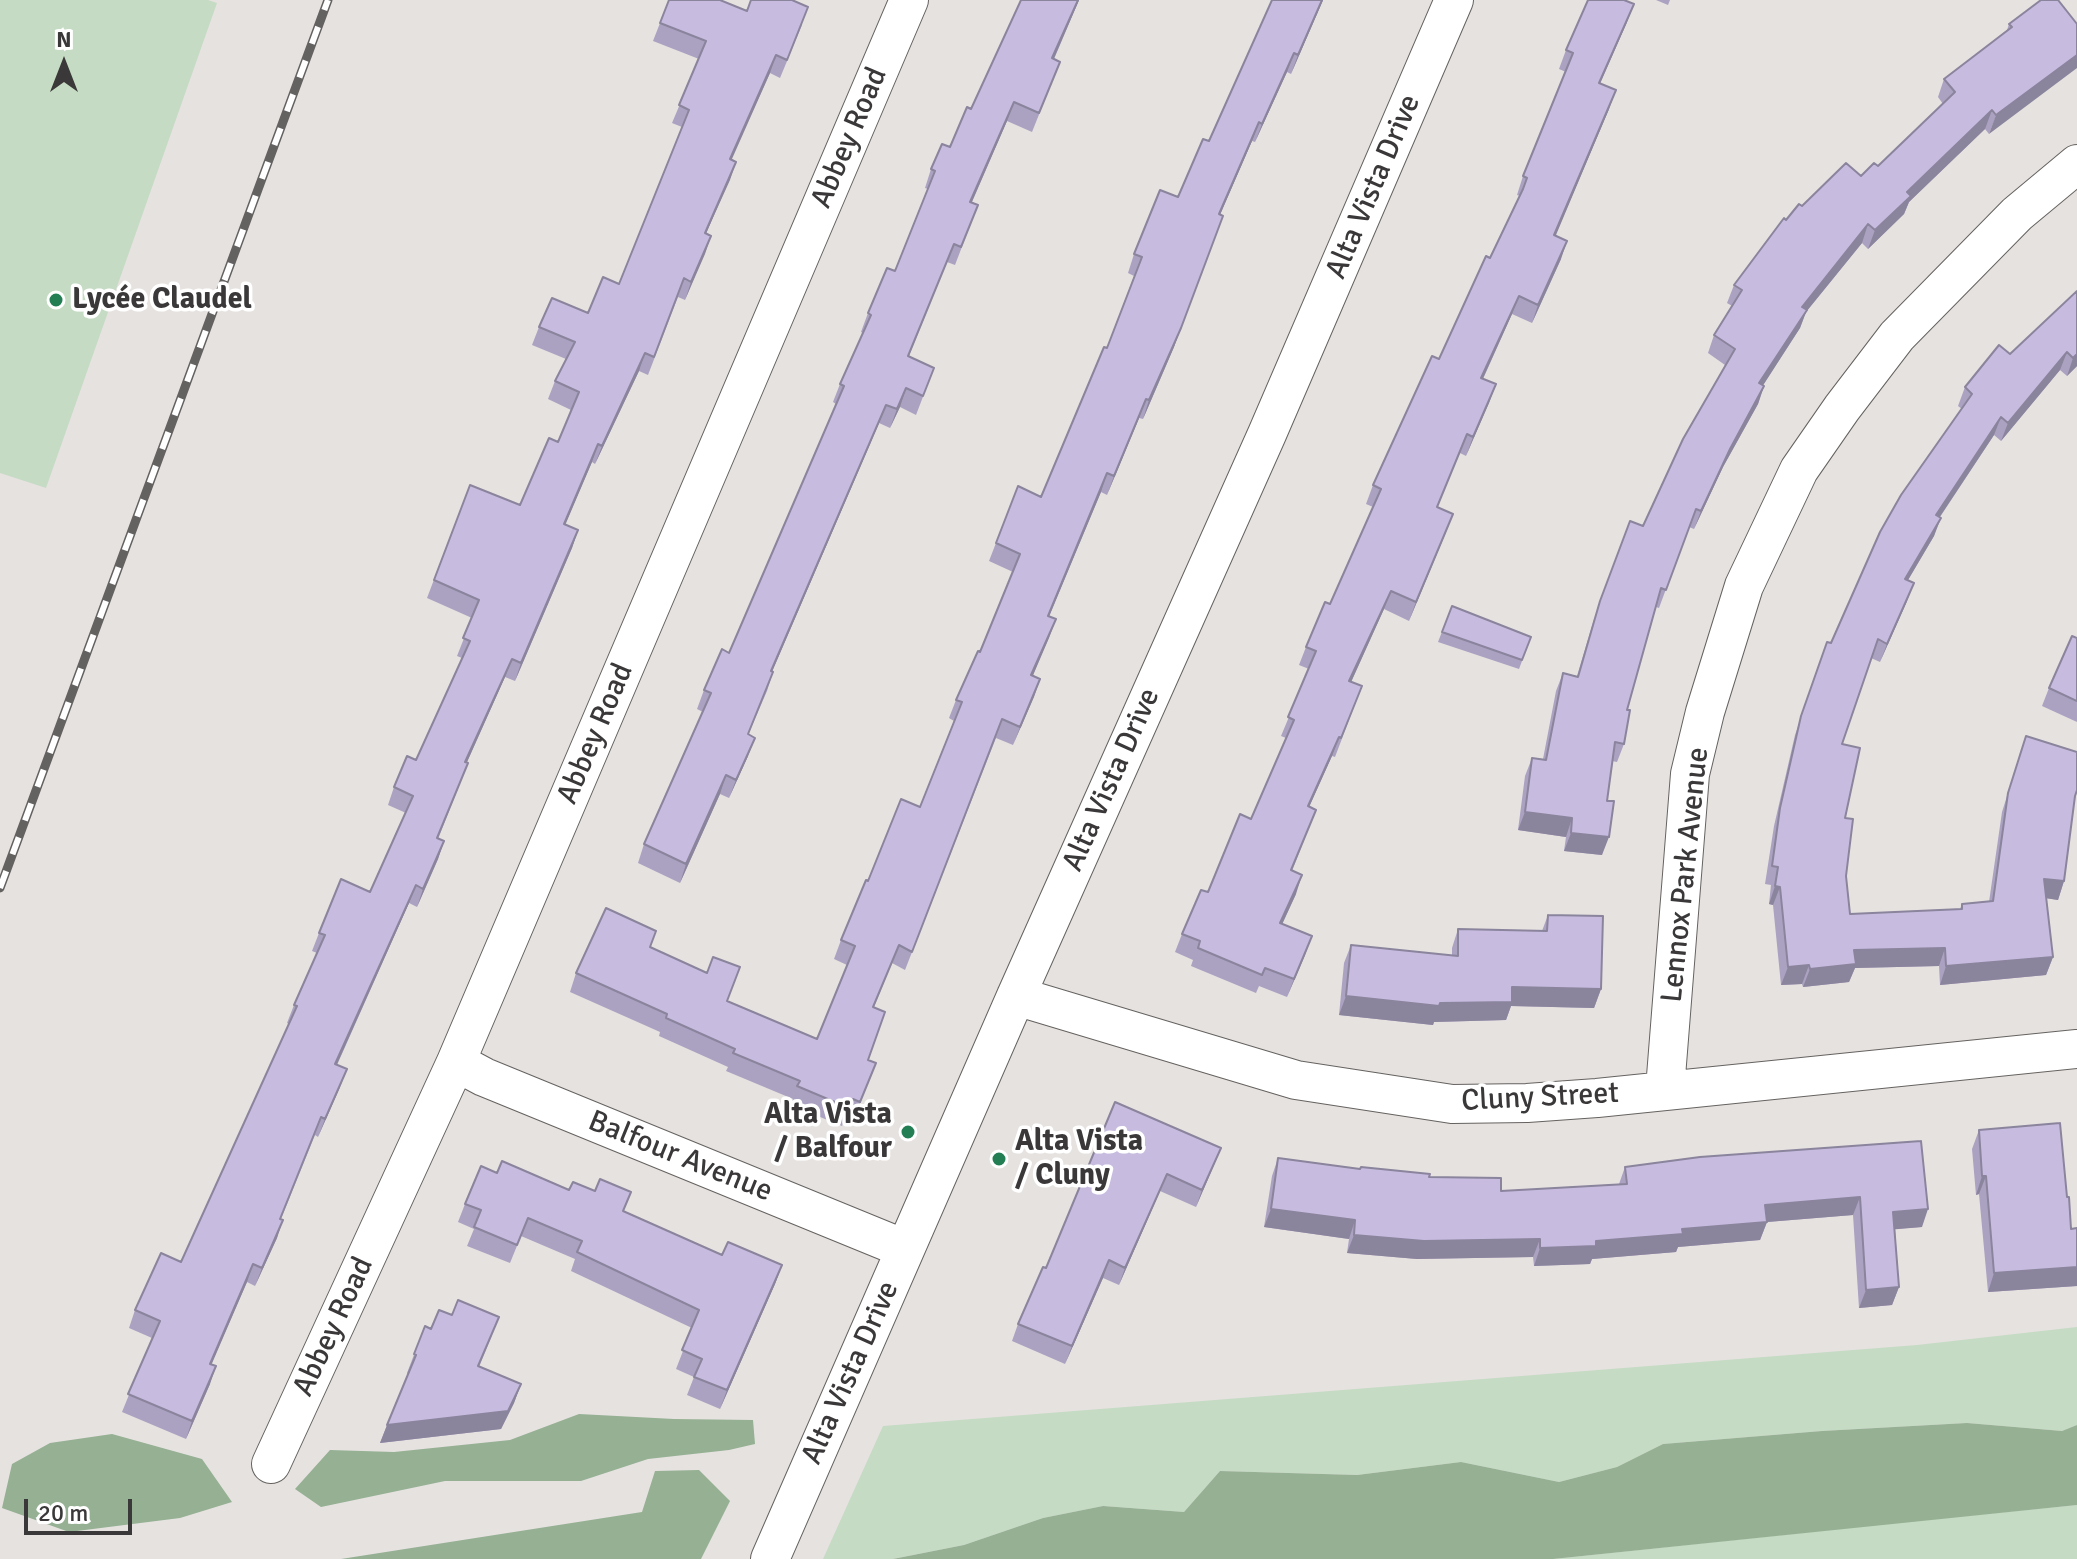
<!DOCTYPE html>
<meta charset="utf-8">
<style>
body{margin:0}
#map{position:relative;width:2077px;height:1559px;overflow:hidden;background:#e6e2e0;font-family:Signika,sans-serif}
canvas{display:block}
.north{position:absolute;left:24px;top:24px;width:80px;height:80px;-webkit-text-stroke:6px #fff;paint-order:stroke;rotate:0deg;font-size:22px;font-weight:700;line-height:32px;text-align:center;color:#3a3838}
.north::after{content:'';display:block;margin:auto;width:28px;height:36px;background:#3a3838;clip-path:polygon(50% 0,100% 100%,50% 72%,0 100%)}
.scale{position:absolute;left:24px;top:1499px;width:108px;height:36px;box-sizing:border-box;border:4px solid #3a3838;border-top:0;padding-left:10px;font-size:24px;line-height:28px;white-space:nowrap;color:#3a3838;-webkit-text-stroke:6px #fff;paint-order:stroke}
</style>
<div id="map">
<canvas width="2077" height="1559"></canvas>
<div class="north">N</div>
<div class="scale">20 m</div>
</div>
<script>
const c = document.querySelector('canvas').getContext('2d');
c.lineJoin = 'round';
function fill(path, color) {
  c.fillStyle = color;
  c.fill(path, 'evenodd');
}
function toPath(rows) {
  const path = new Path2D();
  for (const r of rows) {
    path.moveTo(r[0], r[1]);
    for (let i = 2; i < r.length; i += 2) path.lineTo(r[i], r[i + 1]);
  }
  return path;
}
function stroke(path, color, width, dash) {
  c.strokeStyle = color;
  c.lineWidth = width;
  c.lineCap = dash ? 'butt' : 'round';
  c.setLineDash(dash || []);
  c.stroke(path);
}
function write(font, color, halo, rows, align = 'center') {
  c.font = font + ' Signika,sans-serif';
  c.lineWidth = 7;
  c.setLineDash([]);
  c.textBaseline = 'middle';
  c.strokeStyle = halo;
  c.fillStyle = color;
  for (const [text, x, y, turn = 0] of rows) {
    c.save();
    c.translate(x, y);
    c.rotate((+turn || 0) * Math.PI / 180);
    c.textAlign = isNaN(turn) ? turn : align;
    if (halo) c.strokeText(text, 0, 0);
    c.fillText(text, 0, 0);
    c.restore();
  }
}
const green = toPath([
 [0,0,208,0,217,3,46,488,0,473],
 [2077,1327,2077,1425,2062,1431,1967,1423,1822,1431,1663,1444,1617,1467,1559,1482,1461,1462,1357,1475,1220,1471,1184,1512,1103,1506,1043,1518,964,1545,893,1559,823,1559,883,1426,1917,1345],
 [2077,1505,2077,1559,1553,1559,1914,1521]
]);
const forest = toPath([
 [579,1414,674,1419,753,1420,755,1444,729,1450,648,1459,581,1481,445,1481,321,1507,295,1489,330,1450,394,1452,510,1440],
 [1967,1423,2062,1431,2077,1425,2077,1505,1553,1559,893,1559,964,1545,1043,1518,1103,1506,1184,1512,1220,1471,1357,1475,1461,1462,1559,1482,1617,1467,1663,1444,1822,1431],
 [112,1434,202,1459,232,1502,180,1518,69,1532,2,1508,12,1464,50,1443],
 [699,1470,730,1501,701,1559,341,1559,642,1512,655,1471]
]);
const minor = toPath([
 [1016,996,1296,1080,1452,1104,1527,1103,1597,1098,2077,1049],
 [456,1062,484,1077,905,1249],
 [1665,1089,1690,774,1705,712,1744,586,1799,470,1842,408,1897,336,2017,214,2077,164],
 [271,1464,456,1062,909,0],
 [770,1559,1016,996,1267,434,1454,0]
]);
const rail = toPath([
 [0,888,328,0]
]);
const wall = toPath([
 [669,0,747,11,802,25,780,78,770,73,731,159,736,162,706,234,711,236,685,300,678,297,648,375,639,371,595,464,592,462,565,524,578,530,572,548,515,681,505,677,467,762,468,763,461,781,438,839,444,841,438,859,417,907,409,903,337,1065,340,1087,318,1137,315,1135,281,1219,277,1238,255,1286,247,1282,211,1364,210,1384,186,1439,122,1412,152,1338,129,1328,135,1310,181,1262,289,1024,287,1023,294,1005,317,953,312,951,319,933,370,892,406,813,388,805,394,787,416,760,462,658,457,656,472,618,427,598,470,485,520,505,558,442,571,410,548,399,555,381,566,359,532,345,539,327,588,313,619,284,682,127,672,123,699,59,653,41],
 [1079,0,1054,59,1060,62,1032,132,1007,121,972,202,978,205,955,265,947,262,909,356,934,368,916,415,900,407,890,428,879,423,772,672,773,672,767,691,748,735,748,756,729,798,720,794,680,883,638,863,644,844,703,712,697,709,704,690,729,653,836,404,833,402,840,384,863,333,861,332,868,313,895,271,928,189,925,188,931,169,950,147,971,109],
 [1272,0,1323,0,1291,74,1287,72,1255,142,1252,141,1220,215,1174,347,1143,419,1139,418,1107,495,1101,492,1049,617,1056,619,1033,675,1040,679,1013,745,996,738,905,970,892,963,874,1007,868,1060,876,1063,853,1121,846,1117,842,1126,791,1105,793,1099,726,1071,728,1067,659,1036,660,1032,570,992,576,973,656,931,650,948,727,1001,817,1039,847,965,834,959,841,940,868,881,920,807,954,721,949,718,956,700,980,652,1013,572,989,561,1018,486,1041,497,1107,348,1134,276,1128,273,1134,254,1178,197,1209,141],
 [1656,0,1670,0,1668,5],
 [2041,0,1989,134,1985,129,1909,202,1904,214,1868,249,1862,243,1806,312,1800,328,1763,385,1764,386,1758,404,1723,467,1694,529,1689,527,1659,608,1656,607,1627,710,1624,744,1617,762,1612,761,1607,801,1602,855,1564,851,1566,837,1518,830,1525,776,1532,758,1543,759,1556,691,1563,673,1577,676,1594,619,1630,521,1643,526,1725,365,1708,353,1714,335,1732,306,1727,303,1734,285,1786,220,1802,206,1878,166,1943,104,1938,97,1944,79,2007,30,2009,24],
 [1627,22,1600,84,1609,109,1555,236,1561,259,1532,323,1512,314,1483,379,1496,384,1466,456,1460,453,1437,507,1446,532,1409,621,1384,609,1351,682,1362,686,1335,757,1332,756,1309,807,1316,810,1292,871,1296,894,1282,924,1305,955,1287,997,1259,986,1256,993,1191,966,1193,960,1175,952,1182,934,1251,819,1286,738,1281,736,1309,669,1299,665,1306,647,1330,604,1373,507,1366,504,1373,485,1439,359,1520,196,1517,195,1523,176,1566,72,1559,69,1566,50],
 [2077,291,2077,366,2067,376,2060,370,2001,441,1994,435,1940,517,1934,536,1908,580,1907,601,1880,662,1871,658,1842,744,1846,876,1850,914,1960,909,1962,904,1989,902,2002,812,2026,736,2075,796,2064,881,2058,900,2046,898,2053,957,2046,975,1940,985,1939,966,1855,968,1849,982,1803,987,1802,984,1781,985,1773,905,1769,904,1771,885,1765,884,1774,826,1795,735,1827,642,1831,643,1962,409,1958,406,1965,387,2010,354],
 [1452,606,1531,637,1519,669,1438,642],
 [2077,638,2077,722,2042,706,2049,688],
 [1548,915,1601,989,1594,1008,1511,1006,1506,1020,1434,1022,1433,1025,1339,1015,1344,963,1351,945,1452,956,1452,948,1458,929,1542,931],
 [1115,1102,1221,1148,1196,1207,1160,1191,1119,1285,1103,1278,1065,1364,1012,1341,1018,1324,1046,1268],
 [1979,1130,2067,1197,2071,1229,2077,1228,2077,1286,1988,1292,1979,1194,1976,1195,1972,1149],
 [1921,1141,1922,1227,1895,1229,1899,1287,1892,1305,1859,1308,1853,1215,1767,1222,1760,1240,1678,1247,1676,1252,1592,1259,1590,1264,1534,1266,1533,1257,1417,1259,1347,1253,1349,1239,1264,1227,1272,1176,1278,1158,1360,1169,1429,1177,1501,1191,1619,1184,1625,1167],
 [497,1173,569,1190,624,1211,722,1255,782,1265,775,1284,720,1409,687,1395,694,1377,676,1369,692,1328,571,1271,575,1259,521,1236,510,1263,467,1246,474,1229,458,1222,465,1204],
 [425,1326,431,1329,492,1335,479,1367,521,1384,514,1403,501,1429,380,1443,408,1374,407,1373]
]);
const shadedWall = toPath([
 [1078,0,1079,0,1046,77,1052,58],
 [1322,0,1323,0,1291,74,1298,55],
 [1634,4,1627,22,1592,101,1599,83],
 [1294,53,1287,72,1255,142,1262,124],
 [776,55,770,73,724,177,730,159],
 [2077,55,2077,68,1989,134,1996,115],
 [1616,90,1609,109,1548,254,1554,235],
 [1014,102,1007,121,964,220,970,202],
 [1992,110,1985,129,1909,202,1904,214,1868,249,1875,230,1907,192],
 [1259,122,1252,141,1212,233,1219,214],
 [736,162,730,180,698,251,705,233],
 [1223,216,1174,347,1143,419,1149,400],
 [1868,224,1862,243,1806,312,1800,328,1753,401,1759,383,1802,307],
 [711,236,705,254,685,300,691,282],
 [1567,241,1561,259,1532,323,1538,305],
 [1519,296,1512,314,1475,396,1481,378],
 [2067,352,2060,370,2001,441,2008,423],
 [645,353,639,371,595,464,602,446],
 [2077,354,2077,366,2067,376,2073,358],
 [1496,384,1489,403,1466,456,1473,437],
 [1764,386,1758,404,1723,467,1694,529,1701,511,1730,449],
 [906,388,900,407,890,428,897,409],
 [1146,399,1139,418,1107,495,1114,476],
 [886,405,879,423,764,690,771,671],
 [2001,417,1994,435,1929,533,1936,515],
 [598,444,592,462,558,542,564,524],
 [1107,473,1101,492,1041,635,1048,616],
 [1453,514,1446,532,1409,621,1416,602],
 [1941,518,1934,536,1898,597,1905,579],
 [578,530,572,548,515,681,521,663],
 [1914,583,1907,601,1880,662,1887,644],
 [1391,591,1384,609,1343,700,1349,681],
 [1056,619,1049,638,1025,694,1031,675],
 [512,659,505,677,459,780,465,762],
 [1040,679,1034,697,1013,745,1020,727],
 [1339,737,1332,756,1301,825,1308,806],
 [755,738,748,756,729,798,736,780],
 [726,775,720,794,680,883,686,864],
 [1525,812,1572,818,1566,837,1518,830],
 [1571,833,1609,837,1602,855,1564,851],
 [444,841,438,859,417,907,423,889],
 [1302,875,1296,894,1274,942,1280,923],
 [2044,879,2064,881,2058,900,2038,897],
 [416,885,409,903,329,1082,335,1064],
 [1775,886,1780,887,1773,905,1769,904],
 [1312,936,1305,955,1287,997,1294,979],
 [1945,948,1939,966,1855,968,1849,982,1803,987,1810,969,1854,950],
 [2053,957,2046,975,1940,985,1946,966],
 [1809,965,1802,984,1781,985,1788,967],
 [1512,987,1601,989,1594,1008,1511,1006,1506,1020,1434,1022,1433,1025,1339,1015,1346,996,1440,1003],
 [347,1069,340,1087,318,1137,325,1119],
 [1221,1148,1214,1165,1196,1207,1202,1190],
 [1167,1174,1160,1191,1119,1285,1125,1268],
 [1982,1176,1986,1176,1979,1194,1976,1195],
 [1860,1197,1853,1215,1767,1222,1760,1240,1678,1247,1676,1252,1592,1259,1590,1264,1534,1266,1540,1248,1682,1229,1765,1205],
 [1271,1209,1355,1220,1349,1239,1264,1227],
 [1928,1209,1922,1227,1887,1230,1893,1212],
 [283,1220,277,1238,255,1286,262,1268],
 [1354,1235,1540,1239,1533,1257,1417,1259,1347,1253],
 [1109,1260,1103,1278,1065,1364,1072,1346],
 [253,1264,247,1282,204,1382,210,1364],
 [782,1265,775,1284,720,1409,727,1390],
 [2077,1267,2077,1286,1988,1292,1994,1273],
 [1899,1287,1892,1305,1859,1308,1866,1290],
 [216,1366,210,1384,186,1439,192,1421],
 [521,1384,514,1403,501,1429,380,1443,387,1425]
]);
const building = toPath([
 [669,0,720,0,747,11,751,0,792,0,808,7,787,60,776,55,730,159,736,162,705,233,711,236,691,282,684,278,654,357,645,353,602,446,598,444,564,524,578,530,521,663,512,659,465,762,468,763,437,838,444,841,423,889,416,885,335,1064,347,1069,325,1119,321,1117,280,1219,283,1220,262,1268,253,1264,210,1364,216,1366,192,1421,128,1394,160,1321,135,1310,161,1253,181,1262,297,1006,294,1005,325,935,319,933,341,879,370,892,413,796,394,787,407,756,416,760,470,641,463,638,479,600,434,580,470,485,520,505,549,438,558,442,579,392,555,381,575,342,539,327,552,298,588,313,603,277,619,284,689,110,679,105,706,41,660,23,669,0],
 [1021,0,1078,0,1052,58,1060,62,1039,113,1014,102,970,202,978,205,961,247,954,244,908,356,934,368,923,396,906,388,897,409,886,405,771,671,773,672,748,734,755,738,736,780,726,775,686,864,644,844,711,693,704,690,722,649,729,653,844,386,840,384,871,315,868,313,887,268,895,271,935,171,931,169,942,144,950,147,967,107,971,109,1021,0],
 [1272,0,1322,0,1298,55,1294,53,1262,124,1259,122,1219,214,1223,216,1181,328,1149,400,1146,399,1114,476,1107,473,1048,616,1056,619,1031,675,1040,679,1020,727,1002,719,912,952,899,945,873,1007,885,1012,868,1060,876,1063,860,1102,853,1099,849,1108,797,1086,800,1081,733,1053,735,1049,666,1018,667,1014,576,973,606,908,656,931,650,947,707,973,713,957,740,967,727,1001,817,1039,855,946,841,940,866,880,868,881,901,799,920,807,962,702,956,700,978,651,980,652,1020,554,996,543,1018,486,1041,497,1104,347,1107,348,1142,257,1134,254,1160,190,1178,197,1203,139,1209,141,1272,0],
 [1588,0,1624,0,1634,4,1599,83,1616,90,1554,235,1567,241,1538,305,1519,296,1481,378,1496,384,1473,437,1467,434,1437,507,1453,514,1416,602,1391,591,1349,681,1362,686,1341,738,1339,737,1308,806,1316,810,1291,870,1302,875,1280,923,1312,936,1294,979,1265,968,1262,975,1198,948,1200,941,1182,934,1201,890,1208,892,1240,814,1251,819,1294,720,1288,717,1316,651,1306,647,1325,602,1330,604,1381,489,1373,485,1432,356,1439,359,1486,256,1490,258,1523,189,1527,178,1523,176,1573,53,1566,50,1588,0],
 [2041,0,2058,0,2077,24,2077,55,1996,115,1992,110,1907,192,1911,196,1875,230,1868,224,1802,307,1807,310,1759,383,1764,386,1730,449,1701,511,1696,509,1666,590,1661,588,1627,710,1630,710,1624,744,1615,742,1607,801,1614,801,1609,837,1571,833,1572,818,1525,812,1532,758,1546,760,1563,673,1578,677,1600,601,1630,521,1643,526,1683,439,1735,349,1714,335,1742,290,1734,285,1784,218,1786,220,1799,204,1802,206,1846,163,1861,176,1874,163,1878,166,1955,92,1944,79,2012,27,2009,24,2041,0],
 [2077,291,2077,354,2073,358,2067,352,2008,423,2001,417,1936,515,1941,518,1905,579,1914,583,1887,644,1878,639,1842,744,1860,748,1845,818,1853,819,1846,876,1850,914,1962,909,1962,904,1993,901,2008,793,2026,736,2077,752,2077,790,2075,796,2064,881,2044,879,2053,957,1946,966,1945,948,1854,950,1856,964,1810,969,1809,965,1788,967,1780,887,1775,886,1778,867,1772,866,1780,808,1801,716,1827,642,1831,643,1880,532,1901,495,1972,394,1965,387,1999,345,2010,354,2077,291],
 [1452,606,1531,637,1522,660,1442,632,1452,606],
 [2072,636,2077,638,2077,701,2049,688,2072,636],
 [1548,915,1603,916,1601,989,1512,987,1512,1002,1440,1003,1439,1006,1346,996,1351,945,1458,956,1458,929,1547,931,1548,915],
 [1115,1102,1221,1148,1202,1190,1167,1174,1125,1268,1109,1260,1072,1346,1018,1324,1043,1267,1046,1268,1115,1102],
 [2060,1123,2067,1197,2069,1197,2071,1229,2077,1228,2077,1267,1994,1273,1986,1176,1982,1176,1979,1130,2060,1123],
 [1921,1141,1928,1209,1893,1212,1899,1287,1866,1290,1860,1197,1765,1205,1767,1222,1682,1229,1683,1234,1596,1241,1596,1246,1540,1248,1540,1239,1424,1241,1354,1235,1355,1220,1271,1209,1278,1158,1360,1169,1361,1167,1430,1174,1429,1177,1501,1178,1501,1191,1627,1184,1625,1167,1700,1157,1921,1141],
 [502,1161,569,1190,573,1182,595,1191,600,1179,631,1192,623,1211,722,1255,728,1242,782,1265,727,1390,694,1377,702,1359,682,1350,699,1310,577,1252,582,1241,528,1218,517,1245,474,1227,481,1210,465,1204,481,1166,497,1173,502,1161],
 [458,1300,499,1317,478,1366,521,1384,508,1411,387,1425,416,1355,414,1354,425,1326,431,1329,439,1310,452,1315,458,1300]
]);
const markers = [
 [56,300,8,"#237e53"],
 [908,1132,8,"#237e53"],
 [999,1159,8,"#237e53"]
];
const streetNames = [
 ["Abbey Road",850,138,-67],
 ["Alta Vista Drive",1374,187,-67],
 ["Abbey Road",596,734,-67],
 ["Alta Vista Drive",1112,780,-66],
 ["Lennox Park Avenue",1686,875,-84],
 ["Cluny Street",1540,1098,-3],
 ["Balfour Avenue",680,1157,22],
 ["Abbey Road",334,1327,-65],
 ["Alta Vista Drive",851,1373,-66]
];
const poiNames = [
 ["Lycée Claudel",72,300],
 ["Alta Vista",892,1115,"right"],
 ["/ Balfour",892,1149,"right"],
 ["Alta Vista",1015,1142],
 ["/ Cluny",1015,1176]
];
fill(green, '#c5dbc4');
fill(forest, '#95b093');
stroke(minor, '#656260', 40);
stroke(minor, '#fff', 38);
stroke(rail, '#646161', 9);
stroke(rail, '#fff', 6, [18]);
fill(wall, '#aba2c1');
fill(shadedWall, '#8b849d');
fill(building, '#c7bce0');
stroke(building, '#8b849d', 2);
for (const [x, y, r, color] of markers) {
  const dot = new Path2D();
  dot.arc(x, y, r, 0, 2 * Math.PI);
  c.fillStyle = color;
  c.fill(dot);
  stroke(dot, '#fff', 3);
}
write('30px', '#3a3838', '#fff', streetNames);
write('bold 30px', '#3a3838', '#fff', poiNames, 'left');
</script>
